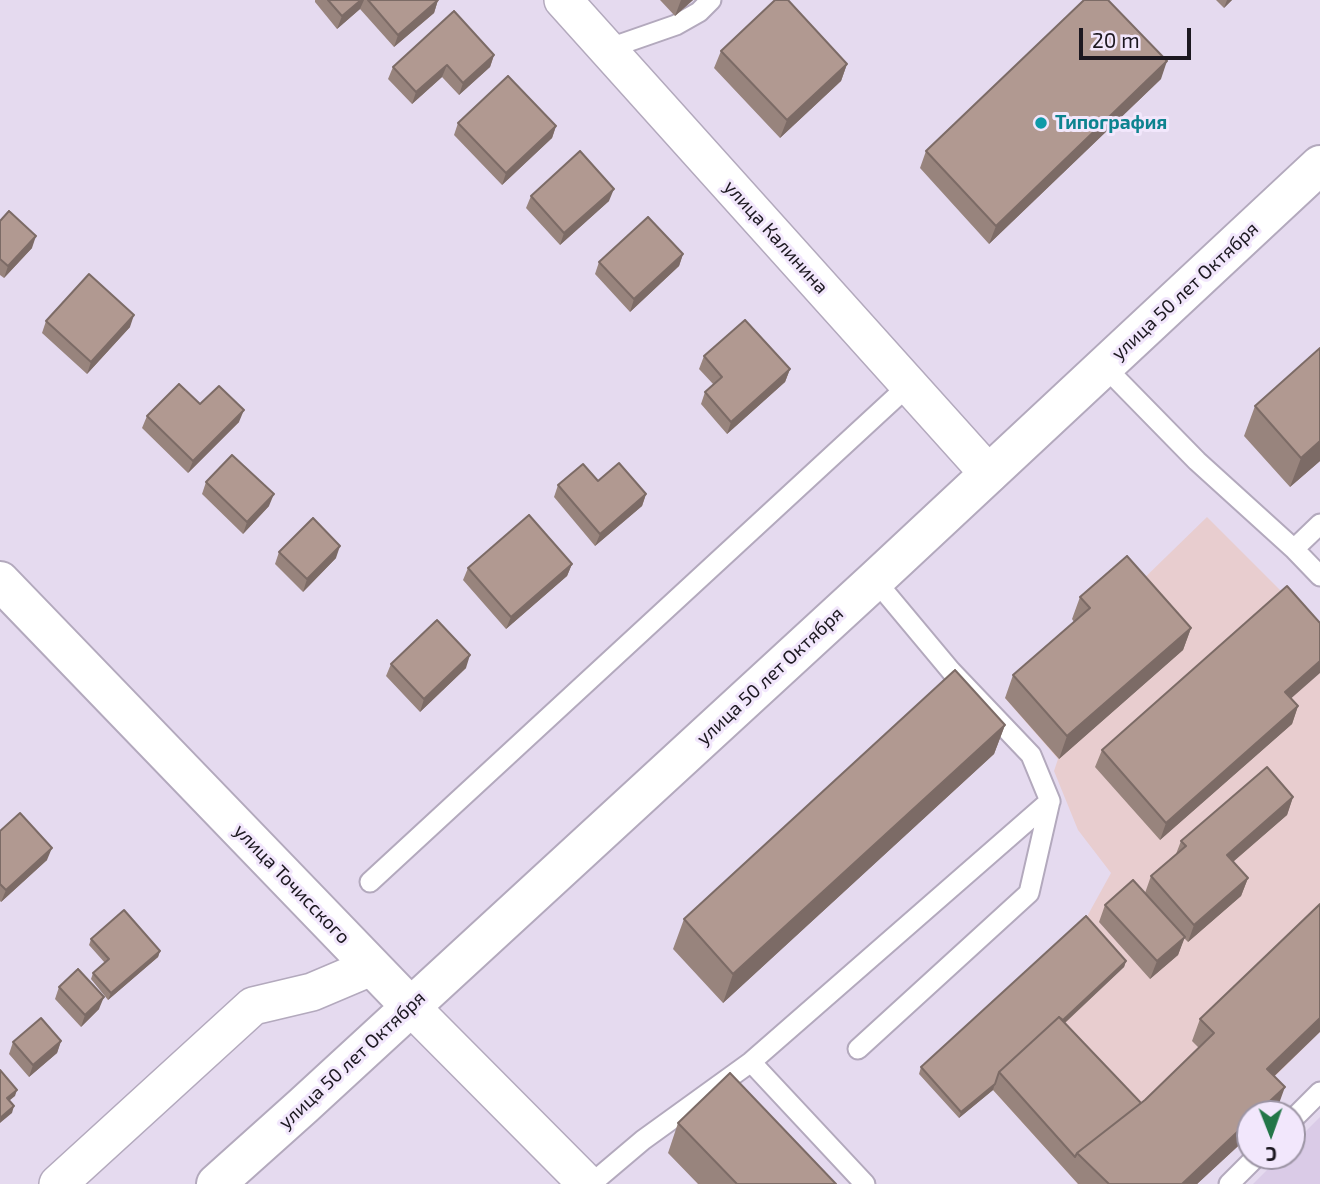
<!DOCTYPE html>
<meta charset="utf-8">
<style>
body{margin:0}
#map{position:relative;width:1320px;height:1184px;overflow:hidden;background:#e5daef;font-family:"Exo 2",sans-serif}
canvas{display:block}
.north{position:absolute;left:1236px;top:1100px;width:70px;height:70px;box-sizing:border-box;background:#f2e7fc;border:2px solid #9c94a4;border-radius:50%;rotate:179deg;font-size:19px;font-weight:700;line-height:28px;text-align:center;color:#1c1820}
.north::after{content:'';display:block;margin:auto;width:24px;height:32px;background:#237648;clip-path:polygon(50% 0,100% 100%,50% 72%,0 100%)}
.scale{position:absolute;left:1079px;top:28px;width:112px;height:32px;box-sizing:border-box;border:4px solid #1c1820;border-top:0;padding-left:9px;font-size:21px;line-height:24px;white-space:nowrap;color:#1c1820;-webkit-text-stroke:5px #f2e7fc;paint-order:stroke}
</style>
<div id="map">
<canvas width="1320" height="1184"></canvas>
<div class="north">С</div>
<div class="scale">20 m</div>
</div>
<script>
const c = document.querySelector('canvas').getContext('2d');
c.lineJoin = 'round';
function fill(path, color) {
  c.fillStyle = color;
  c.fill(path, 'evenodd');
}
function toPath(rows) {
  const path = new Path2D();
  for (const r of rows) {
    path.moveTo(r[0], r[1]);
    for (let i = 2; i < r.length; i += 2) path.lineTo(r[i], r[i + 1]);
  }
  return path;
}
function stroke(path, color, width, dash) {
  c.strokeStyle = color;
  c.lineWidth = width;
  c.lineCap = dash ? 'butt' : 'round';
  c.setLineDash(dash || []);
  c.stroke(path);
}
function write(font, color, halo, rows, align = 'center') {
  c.font = font + ' "Exo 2",sans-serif';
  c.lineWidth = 6;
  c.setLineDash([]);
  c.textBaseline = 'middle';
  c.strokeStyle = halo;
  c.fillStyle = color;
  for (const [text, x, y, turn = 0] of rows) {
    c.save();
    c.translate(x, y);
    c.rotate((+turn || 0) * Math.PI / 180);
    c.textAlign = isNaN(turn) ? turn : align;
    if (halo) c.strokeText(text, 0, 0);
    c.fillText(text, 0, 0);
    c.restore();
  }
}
const built = toPath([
 [1320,1117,1320,1184,1253,1184,1281,1156,1292,1156,1292,1145]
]);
const industrial = toPath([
 [1207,517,1320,630,1320,1032,1260,1091,1277,1109,1272,1114,1250,1114,1250,1135,1197,1184,1078,1184,993,1090,1124,967,1084,922,1111,873,1078,830,1054,771,1058,759,1005,698,1131,591]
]);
const lane = toPath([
 [607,49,676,25,699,12,711,0],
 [1104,366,1197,461,1294,549,1320,524],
 [1294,549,1320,576],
 [370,882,909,385],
 [858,1049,1029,893,1050,801],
 [751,1062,865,1184],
 [1292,1120,1320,1092],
 [591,1184,643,1140,751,1062,1050,801,1031,755,951,671,875,580],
 [1229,1184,1257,1156]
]);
const street = toPath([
 [563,0,989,474],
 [410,1006,587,1184],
 [58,1184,253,1006,312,992,371,967]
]);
const secondary = toPath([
 [0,581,410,1006],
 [216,1184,303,1106,875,580,1320,165]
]);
const wall = toPath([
 [315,0,438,0,434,13,394,47,360,9,337,29,315,2],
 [660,0,693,0,675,16],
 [1216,0,1232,0,1224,8],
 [721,51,847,64,841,81,780,138,714,68],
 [494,55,490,67,459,95,442,77,412,104,388,79,393,67],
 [1161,79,989,244,920,168,926,151],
 [458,123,556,126,552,138,502,185,454,135],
 [531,196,609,201,560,245,526,208],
 [0,221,32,248,4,278,0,275],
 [683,254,679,266,630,312,595,274,599,262],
 [46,321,130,327,87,374,42,333],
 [1320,348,1320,461,1290,487,1244,436,1255,406],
 [704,356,790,369,785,382,727,434,701,404,705,392,714,385,699,369],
 [200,404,239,422,188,473,142,428,147,416],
 [598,481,646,494,642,506,595,546,554,497,558,485],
 [206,482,269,506,243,534,202,494],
 [279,552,336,558,303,592,275,564],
 [572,564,567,576,506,629,463,580,468,568],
 [1080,597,1191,628,1183,650,1059,759,1005,698,1013,675,1074,622,1072,619],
 [391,664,466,668,420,712,386,676],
 [1291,698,1298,706,1292,724,1160,840,1095,767,1102,750],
 [1005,725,994,754,723,1003,673,949,684,919],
 [1293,797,1287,815,1233,862,1248,878,1241,896,1188,942,1184,938,1178,955,1150,979,1099,922,1105,905,1145,893,1151,876,1176,854,1181,841],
 [0,831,47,860,1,902,0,901],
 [91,939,160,951,158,957,108,1000,91,979,93,973,105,963,89,945],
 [1126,961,1124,967,1065,1023,1141,1103,1199,1048,1192,1041,1200,1019,1275,1076,1277,1109,1250,1114,1250,1135,1197,1184,1078,1184,993,1090,959,1118,919,1074,921,1067],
 [59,987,99,1009,81,1027,55,999],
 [61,1041,57,1053,29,1077,9,1054,13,1042],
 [678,1123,836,1184,698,1184,668,1153]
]);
const shadedWall = toPath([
 [361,0,364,0,360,9,337,29,342,16],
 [438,0,434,13,394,47,398,35],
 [681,0,693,0,675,16],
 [1227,0,1232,0,1224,8],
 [494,55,490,67,459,95,463,83],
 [1167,61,1161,79,989,244,996,226],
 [847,64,841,81,780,138,787,120],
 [447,65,442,77,412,104,416,92],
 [556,126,552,138,502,185,506,173],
 [614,189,609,201,560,245,564,233],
 [36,236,32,248,4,278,8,266],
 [683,254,679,266,630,312,634,299],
 [134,315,130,327,87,374,91,362],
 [790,369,785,382,727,434,731,422],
 [244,410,239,422,188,473,193,461],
 [1320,441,1320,461,1290,487,1301,458],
 [274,494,269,506,243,534,247,522],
 [646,494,642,506,595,546,600,534],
 [340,546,336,558,303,592,307,579],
 [572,564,567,576,506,629,511,617],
 [1191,628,1183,650,1059,759,1067,736],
 [470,655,466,668,420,712,424,699],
 [1320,661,1320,673,1279,709,1285,692],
 [1298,706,1292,724,1160,840,1166,823],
 [1005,725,994,754,723,1003,733,974],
 [1293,797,1287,815,1221,872,1227,855],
 [52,848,47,860,1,902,6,890],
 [1248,878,1241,896,1188,942,1194,925],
 [1185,937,1178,955,1150,979,1157,961],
 [160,951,158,957,108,1000,111,993],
 [1126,961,1124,967,1005,1079,1003,1076],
 [104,997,99,1009,81,1027,85,1015],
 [1320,1018,1320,1032,1259,1091,1267,1069],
 [61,1041,57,1053,29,1077,33,1065],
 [995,1084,993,1090,959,1118,961,1112],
 [1285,1087,1277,1109,1272,1114,1256,1114],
 [17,1090,15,1096,4,1105,7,1098],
 [14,1106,12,1113,0,1123,0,1118],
 [1250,1120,1250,1135,1197,1184,1182,1184]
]);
const building = toPath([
 [328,0,361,0,342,16,328,0],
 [368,0,438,0,398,35,368,0],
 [775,0,788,0,847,64,787,120,721,51,775,0],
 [1084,0,1108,0,1167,61,996,226,926,151,1084,0],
 [454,11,494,55,463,83,447,65,416,92,393,67,454,11],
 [508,76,556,126,506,173,458,123,508,76],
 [580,151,614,189,564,233,531,196,580,151],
 [9,211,36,236,8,266,0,259,0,221,9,211],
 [648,217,683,254,634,299,599,262,648,217],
 [89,274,134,315,91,362,46,321,89,274],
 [745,320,790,369,731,422,705,392,722,377,704,356,745,320],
 [1320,348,1320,441,1301,458,1255,406,1320,348],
 [179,384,200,404,219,386,244,410,193,461,147,416,179,384],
 [232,455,274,494,247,522,206,482,232,455],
 [619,463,646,494,600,534,558,485,583,464,598,481,619,463],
 [529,515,572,564,511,617,468,568,529,515],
 [313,518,340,546,307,579,279,552,313,518],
 [1127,556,1191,628,1067,736,1013,675,1090,608,1080,597,1127,556],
 [1287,586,1320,623,1320,661,1285,692,1298,706,1166,823,1102,750,1287,586],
 [437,620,470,655,424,699,391,664,437,620],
 [955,670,1005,725,733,974,684,919,955,670],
 [1267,767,1293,797,1227,855,1248,878,1194,925,1151,876,1186,846,1181,841,1267,767],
 [20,813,52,848,6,890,0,884,0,831,20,813],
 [1133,880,1185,937,1157,961,1105,905,1133,880],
 [1320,904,1320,1018,1267,1069,1285,1087,1256,1114,1250,1114,1250,1120,1182,1184,1109,1184,1077,1153,1145,1100,1214,1033,1200,1019,1320,904],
 [124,910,160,951,111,993,93,973,109,959,91,939,124,910],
 [1086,916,1126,961,1063,1020,1059,1017,999,1072,995,1084,961,1112,921,1067,1086,916],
 [78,969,104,997,85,1015,59,987,78,969],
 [1059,1017,1141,1103,1077,1153,1075,1157,999,1072,1059,1017],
 [41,1018,61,1041,33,1065,13,1042,41,1018],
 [0,1070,17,1090,7,1098,14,1106,0,1118,0,1070],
 [730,1073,836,1184,737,1184,678,1123,730,1073]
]);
const markers = [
 [1041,123,7,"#0f9aa8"]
];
const cultureNames = [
 ["Типография",1055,123]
];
const streetNames = [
 ["улица Калинина",776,237,48],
 ["улица 50 лет Октября",1185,291,-43],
 ["улица 50 лет Октября",770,676,-43],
 ["улица Точисского",292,884,46],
 ["улица 50 лет Октября",352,1060,-43]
];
fill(built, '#dacbe7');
fill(industrial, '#e8cdcf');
stroke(lane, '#b3a9bd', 23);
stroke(street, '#b3a9bd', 40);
stroke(secondary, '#b3a9bd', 42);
stroke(lane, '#fff', 19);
stroke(street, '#fff', 37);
stroke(secondary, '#fff', 38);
fill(wall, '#98847d');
fill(shadedWall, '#7c6b66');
fill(building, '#b19991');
stroke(building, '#7c6b66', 2);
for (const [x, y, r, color] of markers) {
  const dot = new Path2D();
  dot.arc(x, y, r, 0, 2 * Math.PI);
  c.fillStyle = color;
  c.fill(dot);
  stroke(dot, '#f2e7fc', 2.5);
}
write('bold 19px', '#0d838f', '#f2e7fc', cultureNames, 'left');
write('19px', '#1c1820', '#f2e7fc', streetNames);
</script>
